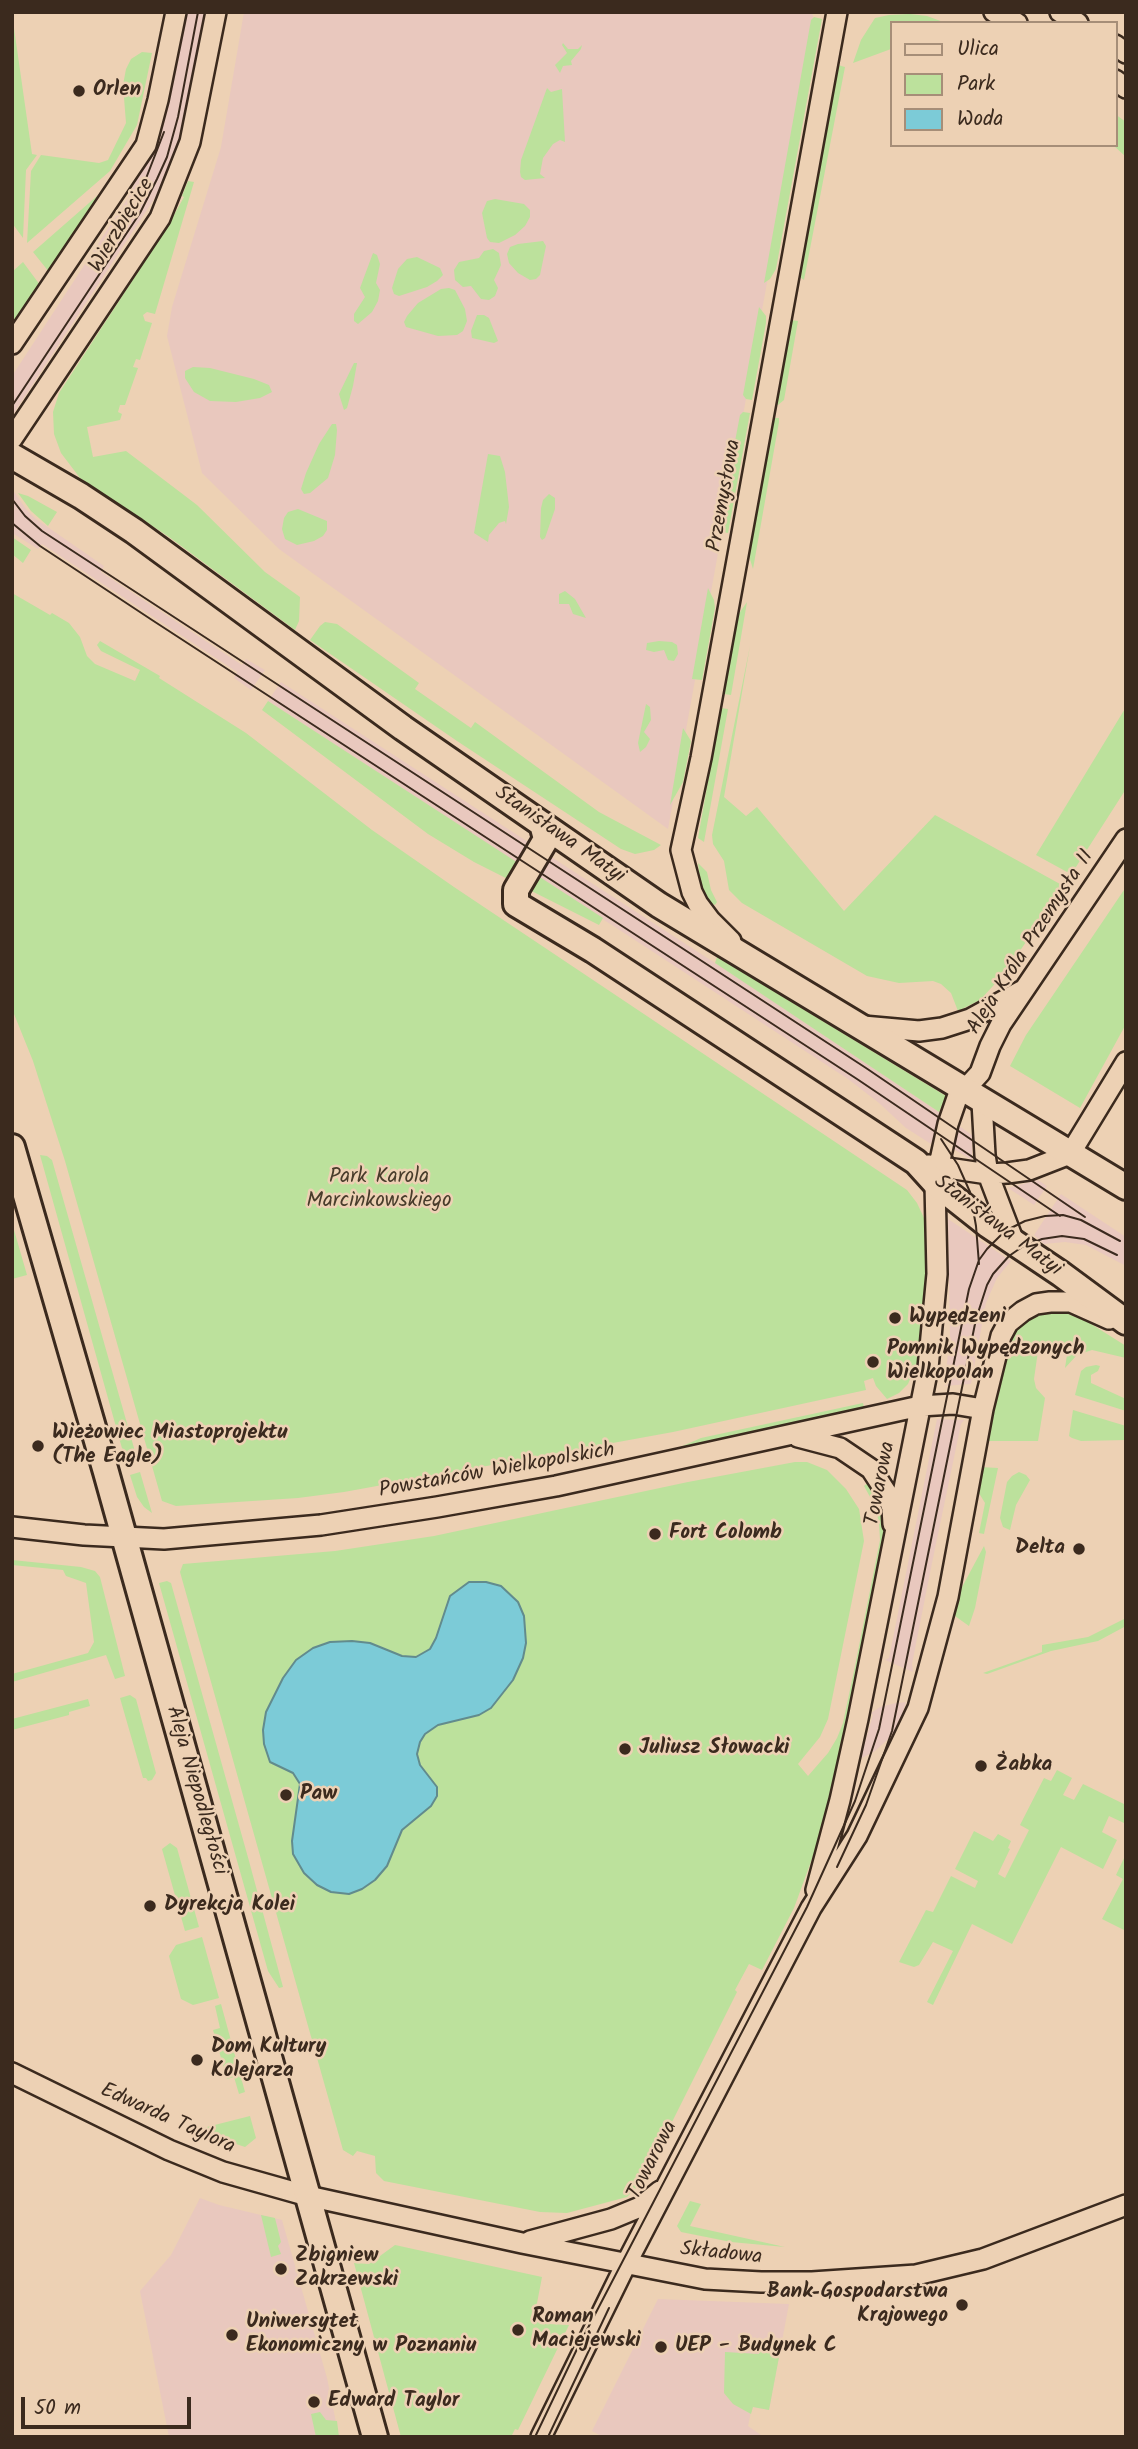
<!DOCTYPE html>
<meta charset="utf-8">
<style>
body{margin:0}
#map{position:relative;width:1138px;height:2449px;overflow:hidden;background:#edd1b4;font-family:Kalam,sans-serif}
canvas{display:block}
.frame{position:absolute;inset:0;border:14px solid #3b2a1e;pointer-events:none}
.legend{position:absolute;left:890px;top:21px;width:228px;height:126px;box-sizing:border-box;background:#edd1b4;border:2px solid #a68e78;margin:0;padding:9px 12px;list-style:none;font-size:21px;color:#3b2a1e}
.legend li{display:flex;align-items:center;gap:14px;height:35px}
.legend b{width:35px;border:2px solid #a68e78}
.scale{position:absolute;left:21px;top:2397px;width:170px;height:32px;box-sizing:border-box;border:4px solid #3b2a1e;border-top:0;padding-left:9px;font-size:21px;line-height:24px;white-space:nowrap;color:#3b2a1e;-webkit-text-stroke:5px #edd1b4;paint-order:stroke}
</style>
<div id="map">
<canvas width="1138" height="2449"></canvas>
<div class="frame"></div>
<ul class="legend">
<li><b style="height:9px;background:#edd1b4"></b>Ulica</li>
<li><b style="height:19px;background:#bce19c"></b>Park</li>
<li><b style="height:19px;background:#7ccbd7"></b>Woda</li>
</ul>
<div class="scale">50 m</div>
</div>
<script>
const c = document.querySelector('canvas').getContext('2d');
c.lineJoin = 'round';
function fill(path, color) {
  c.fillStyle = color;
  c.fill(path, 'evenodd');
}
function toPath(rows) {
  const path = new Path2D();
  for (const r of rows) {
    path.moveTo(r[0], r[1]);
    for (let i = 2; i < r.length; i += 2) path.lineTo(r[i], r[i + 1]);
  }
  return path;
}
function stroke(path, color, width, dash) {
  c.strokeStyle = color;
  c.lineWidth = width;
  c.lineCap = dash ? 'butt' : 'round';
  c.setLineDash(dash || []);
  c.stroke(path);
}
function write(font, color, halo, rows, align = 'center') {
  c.font = font + ' Kalam,sans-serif';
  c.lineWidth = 5;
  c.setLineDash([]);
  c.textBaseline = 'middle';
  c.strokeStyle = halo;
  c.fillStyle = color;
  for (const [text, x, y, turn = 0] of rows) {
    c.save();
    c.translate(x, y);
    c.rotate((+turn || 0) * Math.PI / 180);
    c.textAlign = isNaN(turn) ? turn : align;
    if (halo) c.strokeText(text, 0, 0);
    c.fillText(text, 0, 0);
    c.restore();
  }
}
const built = toPath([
 [180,12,206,12,182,131,162,187,12,416,12,376,128,198,143,165],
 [244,12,812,12,814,21,807,62,668,829,279,549,202,473,167,336,172,307,221,147],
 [12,489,27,510,36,519,104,566,101,572,242,665,246,659,265,670,251,690,234,678,237,672,42,544,38,549,12,533],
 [281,682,746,983,942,1114,931,1144,906,1128,879,1103,848,1079,268,701],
 [955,1123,972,1135,972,1160,950,1147],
 [1038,1180,1047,1186,1034,1205,1008,1188],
 [1061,1194,1126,1237,1126,1266,1086,1245,1065,1242,1044,1244,1034,1235],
 [948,1219,1011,1261,997,1278,986,1303,971,1384,944,1386,950,1338],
 [937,1419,964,1420,961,1424,932,1563,912,1664,913,1672,885,1660,889,1658,890,1653],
 [906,1702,897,1731,875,1751,860,1759,873,1715,871,1713,880,1707,896,1703,908,1702],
 [200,2198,219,2205,282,2220,327,2378,339,2437,169,2437,140,2291,171,2255],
 [658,2299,789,2304,769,2410,752,2407,748,2426,764,2437,603,2437,592,2431]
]);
const green = toPath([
 [12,14,32,154,37,155,26,170,23,238,12,223],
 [910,14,927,16,946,23,891,23,891,49,853,63,861,40,875,18,889,15],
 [814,17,822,19,776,269,770,279,764,283,811,20],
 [563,43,568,49,578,49,582,45,581,49,571,61,572,65,563,66,560,73,555,65,567,53,562,45],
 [142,52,152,53,137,125,110,171,27,243,31,171,41,155,99,163,108,160,126,123,123,85,126,69,131,59],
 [838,65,845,67,804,280,800,277],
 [547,88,551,92,562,89,565,142,560,140,553,144,543,158,540,174,545,178,525,180,521,177,520,172,521,160],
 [1115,114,1126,122,1126,157,1113,145,1115,145],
 [188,181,194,182,155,314,147,312,143,315,145,321,152,323,140,360,136,359,133,367,138,368,125,405,120,405,118,412,122,414,120,420,87,427,93,457,126,451,197,505,265,572,300,597,299,621,295,630,169,537,80,478,61,453,54,434,53,412,59,393,166,229,184,197,182,196],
 [105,189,51,271,49,272,33,252],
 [495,199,524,204,530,210,530,217,525,226,515,235,499,243,490,242,487,238,482,213,487,201],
 [543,241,546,246,540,275,536,279,530,280,518,273,509,263,507,254,510,247,518,244],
 [493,249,499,253,501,265,494,280,498,288,495,296,489,300,481,299,471,286,463,287,455,280,454,270,459,262,479,258,484,251],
 [373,253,377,255,380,264,376,283,380,290,378,301,372,312,358,324,354,321,354,314,365,297,360,288],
 [417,257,440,268,443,275,437,281,427,287,399,296,394,294,392,288,398,269,407,259],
 [23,262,40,285,12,329,12,272],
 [449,288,455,290,465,309,467,321,463,331,457,335,438,336,406,327,404,322,407,316,418,303,441,289],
 [759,307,766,316,766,323,752,400,746,399,743,395],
 [477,315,484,315,489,318,498,341,494,343,472,338,471,331],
 [791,320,798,321,784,400,778,405,776,404],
 [354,363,357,363,353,386,347,408,344,410,339,394],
 [193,367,210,368,254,379,269,385,272,392,260,398,236,402,210,401,194,392,185,378,185,371],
 [743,412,750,413,728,533,718,531,740,415],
 [774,418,779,418,779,422,753,569,749,556],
 [332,424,336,424,337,430,335,455,328,478,310,493,304,494,301,489,306,473,319,444],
 [488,454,500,456,505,472,509,507,506,524,505,521,499,523,489,535,488,542,474,533],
 [18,493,28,496,57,512,48,526,31,511],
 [549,494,555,498,555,509,545,538,542,540,540,537,541,508,543,500],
 [298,509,327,521,327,530,323,536,314,541,297,545,285,539,282,529,284,518,288,512],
 [12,537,31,550,23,563,12,554],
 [708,588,714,600,715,608,702,680,692,679],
 [565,591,575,599,586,618,573,614,569,604,559,604,559,594],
 [12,593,50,615,52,613,69,623,80,637,87,656,95,664,135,681,140,670,101,651,97,645,100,641,160,676,159,678,246,733,372,830,454,887,907,1190,917,1203,924,1218,926,1265,924,1309,919,1358,908,1384,899,1393,887,1399,876,1386,873,1378,864,1381,866,1390,673,1432,344,1492,298,1498,176,1506,162,1501,65,1161,33,1061,12,1009],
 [747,602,731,695,724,694,738,615],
 [325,622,337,624,419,683,415,689,471,728,475,722,599,812,661,845,654,850,635,854,621,849,457,741,310,640,320,626],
 [659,641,672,642,677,645,678,654,674,661,668,660,664,650,654,652,646,650,647,643],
 [750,646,724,797,746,816,757,807,844,911,935,815,1060,884,1061,890,1005,973,980,1000,958,1011,951,993,941,984,933,981,899,983,867,976,742,903,729,890,724,861,713,844,712,835],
 [268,701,603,918,599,925,474,862,428,834,262,710],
 [646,704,650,707,651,720,644,732,650,739,646,747,640,752,638,743],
 [1126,707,1126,789,1074,870,1067,872,1036,855],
 [721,708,728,709,704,842,698,838],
 [683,728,691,741,683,782,670,805],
 [698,863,707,872,711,890,717,902,715,905,707,901,701,889],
 [1126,887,1126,1024,1080,1108,1010,1066,1026,1035],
 [717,957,946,1096,939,1112,715,963],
 [40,1155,47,1156,52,1160,136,1455,125,1459],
 [12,1223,27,1275,12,1279],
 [1043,1312,1066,1313,1088,1322,1126,1346,1126,1358,1092,1350,1077,1355,1065,1368,1068,1348,1039,1344,1034,1379,1036,1388,1045,1398,1038,1441,985,1441,1004,1350,1021,1323],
 [1096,1365,1100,1366,1098,1371,1091,1375,1091,1383,1126,1399,1126,1411,1075,1395,1081,1371,1086,1367],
 [863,1403,864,1407,680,1447,701,1438],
 [1073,1410,1126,1426,1126,1440,1081,1441,1072,1438,1069,1436],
 [795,1462,807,1462,827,1470,846,1489,859,1509,864,1541,828,1719,820,1737,798,1764,808,1776,828,1753,837,1738,843,1723,855,1666,880,1540,879,1523,875,1506,864,1486,869,1482,876,1493,884,1515,885,1540,842,1755,824,1826,794,1908,762,1970,749,1964,735,1990,737,1992,646,2174,639,2185,627,2197,567,2213,540,2212,384,2181,376,2173,375,2156,357,2151,353,2156,343,2150,180,1572,183,1564,335,1551,434,1536,688,1482],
 [980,1467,998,1468,984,1534,979,1533,985,1503,977,1490],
 [140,1472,152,1513,144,1507,137,1497,130,1475],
 [1019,1472,1026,1475,1030,1480,1016,1505,1010,1530,1003,1527,1000,1518,1007,1482,1012,1476],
 [984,1546,986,1552,975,1608,969,1626,955,1616,953,1604],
 [12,1560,81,1567,95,1571,100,1577,125,1676,115,1679,106,1655,12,1682,12,1674,88,1653,94,1642,86,1583,66,1576,63,1570,12,1565],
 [167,1581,171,1583,249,1861,283,1987,279,1988,268,1971,159,1583],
 [1126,1618,1126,1626,1098,1641,1051,1651,987,1674,983,1673,1042,1652,1042,1645,1088,1637],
 [130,1695,136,1699,156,1773,152,1780,148,1781,146,1778,143,1778,120,1698],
 [88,1699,90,1706,69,1712,69,1715,12,1730,12,1719],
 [1057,1770,1072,1778,1063,1795,1074,1800,1083,1784,1126,1805,1124,1823,1109,1816,1102,1832,1117,1840,1103,1869,1061,1847,1012,1944,972,1924,933,2005,927,2002,953,1951,933,1942,919,1965,914,1967,899,1962,926,1910,933,1912,951,1876,975,1888,978,1881,955,1869,974,1831,993,1841,998,1834,1011,1841,1008,1848,1010,1849,998,1874,1005,1878,1029,1830,1020,1825,1044,1778,1051,1781],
 [170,1843,177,1848,199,1927,185,1931,162,1849],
 [1126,1854,1126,1931,1102,1919,1123,1879,1116,1875],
 [202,1937,219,1998,193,2005,181,1999,169,1956,176,1945],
 [221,2004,245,2092,239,2094,234,2077,227,2079,213,2030,220,2028,215,2006],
 [250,2116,256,2138,245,2147,195,2130],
 [690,2201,701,2204,690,2226,785,2247,731,2242,681,2232,677,2226],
 [261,2215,275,2218,281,2242,278,2246,281,2254,271,2257],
 [395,2245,542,2277,534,2319,548,2324,569,2325,518,2430,515,2429,511,2437,401,2437,354,2263,369,2264],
 [759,2351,780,2352,769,2410,753,2407,751,2414,733,2404,724,2393,725,2352,759,2354],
 [320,2412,326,2420,337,2421,339,2437,316,2437,311,2414]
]);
const water = toPath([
 [469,1582,486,1582,501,1586,518,1602,524,1616,526,1643,523,1658,513,1680,491,1708,479,1715,438,1725,425,1734,420,1742,417,1754,420,1765,437,1787,437,1796,431,1806,402,1830,387,1866,375,1880,362,1889,349,1894,331,1892,317,1885,304,1873,293,1854,292,1841,300,1784,293,1773,270,1762,264,1744,263,1730,266,1712,283,1678,296,1660,313,1648,330,1642,352,1641,370,1643,402,1656,416,1657,430,1649,436,1638,450,1596,469,1582]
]);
const minor = toPath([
 [994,12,1017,23],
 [1060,12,1078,23],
 [1115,45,1126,53],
 [1115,80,1126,88],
 [12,344,146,145,158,100,176,12],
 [12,439,160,218,190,142,216,12],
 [731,941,710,920,698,904,692,892,681,850,701,758,837,12],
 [863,1026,919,1031,942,1028,970,1019,1023,990],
 [982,1102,985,1155,988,1174,1014,1242],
 [928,1165,988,1174,1007,1173,1029,1170,1070,1154,1126,1062],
 [798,1437,840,1448,871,1469,886,1492,892,1508,893,1524],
 [12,1527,84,1535,164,1539,321,1525,437,1507,556,1486,920,1406,953,1404,983,1409],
 [816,1890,840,1800,858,1719,928,1368,937,1274,935,1183,948,1124,957,1098,980,1073,990,1046,1001,1024,1126,839],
 [12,2073,169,2150,223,2172,308,2196,522,2243,705,2279,761,2282,812,2282,916,2275,983,2259,1126,2205],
 [530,2241,611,2219,640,2207,660,2191],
 [541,2437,626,2264,811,1908,857,1836,918,1708,948,1597,983,1409,1001,1336,1008,1323,1023,1311,1036,1304,1050,1302,1071,1302,1109,1319]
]);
const tertiary = toPath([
 [12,456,81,496,134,531,403,728,659,905,1126,1187],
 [542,824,546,839,516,890,516,904,593,950,916,1162,935,1183,988,1225,1061,1274,1126,1322],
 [12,1147,106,1472,375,2437]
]);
const tram = toPath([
 [145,181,164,132],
 [12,406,140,213,157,179,167,157,178,117,198,12],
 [12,499,25,516,42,531,866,1068,1085,1217],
 [12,523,40,546,152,620,857,1079,1060,1216],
 [941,1139,958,1165,970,1192,976,1226,979,1264],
 [837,1867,866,1805,892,1731,976,1319,987,1285,993,1274,1009,1256,1022,1247,1042,1239,1062,1236,1084,1239,1117,1255],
 [535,2437,578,2347,807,1907,855,1801,879,1729,969,1289,979,1260,987,1249,1005,1231,1025,1221,1045,1216,1063,1215,1081,1220,1120,1241],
 [548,2437,609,2308]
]);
const markers = [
 [79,91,7,"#3b2a1e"],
 [895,1318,7,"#3b2a1e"],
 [873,1362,7,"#3b2a1e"],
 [38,1446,7,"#3b2a1e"],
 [655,1534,7,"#3b2a1e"],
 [1079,1549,7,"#3b2a1e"],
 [625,1749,7,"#3b2a1e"],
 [981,1766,7,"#3b2a1e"],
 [286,1795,7,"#3b2a1e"],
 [150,1906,7,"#3b2a1e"],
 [197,2060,7,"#3b2a1e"],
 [281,2269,7,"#3b2a1e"],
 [962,2305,7,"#3b2a1e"],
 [518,2330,7,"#3b2a1e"],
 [232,2335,7,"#3b2a1e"],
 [661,2347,7,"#3b2a1e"],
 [314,2402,7,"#3b2a1e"]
];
const poiNames = [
 ["Orlen",93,91],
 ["Wypędzeni",909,1318],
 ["Pomnik Wypędzonych",887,1350],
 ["Wielkopolan",887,1374],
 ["Wieżowiec Miastoprojektu",52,1434],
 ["(The Eagle)",52,1458],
 ["Fort Colomb",669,1534],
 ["Delta",1065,1549,"right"],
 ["Juliusz Słowacki",639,1749],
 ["Żabka",995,1766],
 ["Paw",300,1795],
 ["Dyrekcja Kolei",164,1906],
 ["Dom Kultury",211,2048],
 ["Kolejarza",211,2072],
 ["Zbigniew",295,2257],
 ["Zakrzewski",295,2281],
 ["Bank Gospodarstwa",948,2293,"right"],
 ["Krajowego",948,2317,"right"],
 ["Roman",532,2318],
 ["Maciejewski",532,2342],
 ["Uniwersytet",246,2323],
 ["Ekonomiczny w Poznaniu",246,2347],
 ["UEP - Budynek C",675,2347],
 ["Edward Taylor",328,2402]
];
const streetNames = [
 ["Wierzbięcice",123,226,-59],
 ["Przemysłowa",726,496,-80],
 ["Stanisława Matyi",559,836,35],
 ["Aleja Króla Przemysła II",1032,943,-57],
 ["Stanisława Matyi",997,1227,37],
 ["Powstańców Wielkopolskich",497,1472,-10],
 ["Towarowa",882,1484,-79],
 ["Aleja Niepodległości",195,1791,74],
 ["Edwarda Taylora",167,2120,24],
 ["Towarowa",654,2161,-63],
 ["Składowa",721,2255,6]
];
const parkNames = [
 ["Park Karola",379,1178],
 ["Marcinkowskiego",379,1202]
];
fill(built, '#e9c8be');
fill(green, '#bce19c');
fill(water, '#7ccbd7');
stroke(water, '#628b8d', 2);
stroke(minor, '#3b2a1e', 24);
stroke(tertiary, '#3b2a1e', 30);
stroke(minor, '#edd1b4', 19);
stroke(tertiary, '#edd1b4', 24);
stroke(tram, '#3b2a1e', 2);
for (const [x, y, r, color] of markers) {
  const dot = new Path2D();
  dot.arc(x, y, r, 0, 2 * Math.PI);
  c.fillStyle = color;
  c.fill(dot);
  stroke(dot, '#edd1b4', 2.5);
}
write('bold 21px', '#3b2a1e', '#edd1b4', poiNames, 'left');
write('21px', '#3b2a1e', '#edd1b4', streetNames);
write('21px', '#483c2b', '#edd1b4', parkNames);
</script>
